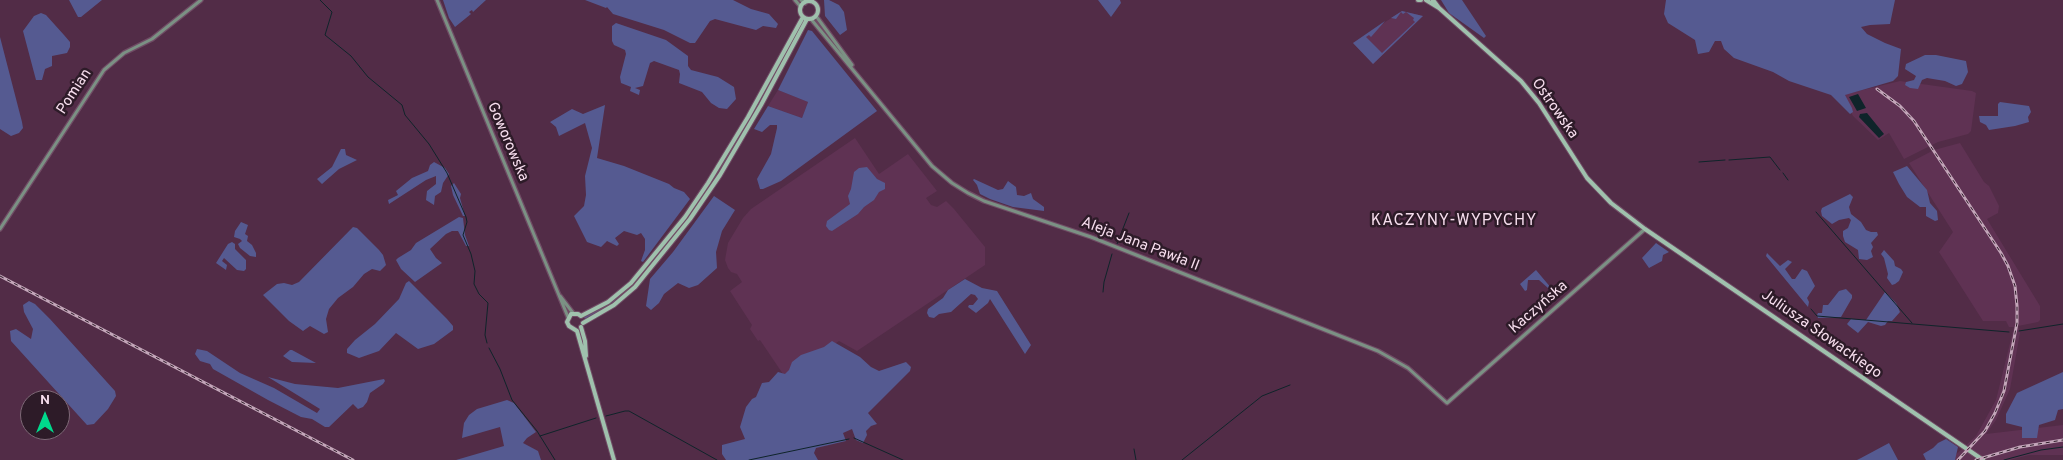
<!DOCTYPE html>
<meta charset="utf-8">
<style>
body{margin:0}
#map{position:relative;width:2063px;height:460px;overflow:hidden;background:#522c47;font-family:Overpass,sans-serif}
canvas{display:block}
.north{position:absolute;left:20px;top:390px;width:50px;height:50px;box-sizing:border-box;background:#2d1b28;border:1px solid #7e6977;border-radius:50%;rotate:0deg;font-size:14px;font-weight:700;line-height:20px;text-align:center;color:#f7deee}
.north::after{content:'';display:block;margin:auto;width:18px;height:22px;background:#00d98c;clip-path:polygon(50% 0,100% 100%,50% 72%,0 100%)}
</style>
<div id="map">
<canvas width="2063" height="460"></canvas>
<div class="north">N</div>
</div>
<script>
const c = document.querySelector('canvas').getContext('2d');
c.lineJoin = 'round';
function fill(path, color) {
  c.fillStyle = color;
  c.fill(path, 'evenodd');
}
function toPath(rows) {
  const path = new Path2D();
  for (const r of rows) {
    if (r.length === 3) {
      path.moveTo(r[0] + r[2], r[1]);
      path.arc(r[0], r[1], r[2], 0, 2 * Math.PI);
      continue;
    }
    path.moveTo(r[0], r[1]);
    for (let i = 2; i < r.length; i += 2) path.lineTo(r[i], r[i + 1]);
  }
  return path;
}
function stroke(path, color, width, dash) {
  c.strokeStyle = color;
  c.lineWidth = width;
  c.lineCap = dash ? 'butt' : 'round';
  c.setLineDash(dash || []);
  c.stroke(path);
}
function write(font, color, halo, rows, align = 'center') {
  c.font = font + ' Overpass,sans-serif';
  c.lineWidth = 5;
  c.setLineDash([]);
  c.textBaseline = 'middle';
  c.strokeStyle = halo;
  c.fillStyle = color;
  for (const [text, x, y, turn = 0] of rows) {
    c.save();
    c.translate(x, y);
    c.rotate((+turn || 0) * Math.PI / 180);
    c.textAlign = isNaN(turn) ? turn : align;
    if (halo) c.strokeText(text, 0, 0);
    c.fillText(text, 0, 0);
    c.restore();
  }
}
const built = toPath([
 [1402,11,1423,16,1373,64,1353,43],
 [1900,81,1972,91,1976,93,1971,131,1968,134,1938,142,1904,159,1889,133,1878,140,1853,116,1842,95],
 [778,90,808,102,802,118,768,106],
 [855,138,879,174,908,154,937,191,926,198,931,205,937,207,946,201,954,209,985,247,985,265,857,351,839,341,785,377,760,340,758,341,750,329,752,325,730,291,742,282,737,274,731,272,728,268,725,260,728,243,743,218,751,209],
 [1960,143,1984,182,1989,186,1999,206,1998,213,1987,219,2040,306,2040,320,2038,322,2018,326,2020,333,2010,389,1996,420,1986,434,2063,425,2063,455,2029,455,2010,460,1950,460,1976,436,1996,400,2014,327,2009,327,2006,321,1983,321,1939,252,1953,232,1909,163,1934,150]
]);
const green = toPath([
 [69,0,102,0,81,17,78,17],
 [443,0,486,0,473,12,472,10,469,12,471,14,455,27,449,18],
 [585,0,733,0,751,9,769,14,778,24,776,28,763,26,756,30,715,19,710,21,695,43,690,43,664,30,613,14,607,7,606,8],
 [824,0,829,0,839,5,844,12,847,30,840,35,825,16],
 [1098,0,1120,0,1121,3,1111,17],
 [1441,0,1462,0,1486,36,1484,38,1449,13],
 [1666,0,1895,0,1890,24,1870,25,1861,27,1867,34,1885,43,1901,49,1898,76,1893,81,1845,95,1852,108,1853,112,1850,114,1831,95,1789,81,1773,72,1734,58,1724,49,1721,41,1715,41,1709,52,1698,54,1695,40,1668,23,1664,14],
 [1402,11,1423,16,1373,64,1353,43,1385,21,1371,37,1369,35,1366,37,1382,53,1415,22,1413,20,1414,18,1406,12,1403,14,1401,12,1396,19,1391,18],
 [41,13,46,15,64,35,70,42,70,47,67,53,52,56,52,66,45,69,42,80,36,80,23,31,34,16],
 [616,23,666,40,688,56,688,66,691,70,718,77,734,87,736,99,727,109,719,108,711,103,702,92,679,83,680,74,679,70,654,61,650,63,643,86,635,88,640,90,639,95,630,91,631,87,621,83,620,77,626,54,625,50,614,45,612,41,612,26],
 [808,30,812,31,877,111,781,181,763,189,760,189,757,179,771,154,777,128,777,125,770,125,762,132,754,129,768,106,802,118,808,102,778,90],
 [0,37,22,122,23,128,19,133,11,136,0,129],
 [1925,55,1936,55,1966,61,1968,72,1962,84,1956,86,1945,81,1927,78,1922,80,1918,89,1910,88,1905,85,1906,82,1914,80,1916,76,1905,69,1906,64],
 [2000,102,2029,106,2031,112,2028,117,2029,122,2015,126,1989,130,1986,125,1980,122,1979,116,1998,116,1998,104],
 [605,105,597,158,624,166,669,184,674,188,684,192,690,199,643,262,641,261,645,250,645,239,641,233,637,235,624,231,615,238,619,244,617,246,607,241,601,247,587,242,574,216,584,206,586,195,585,176,592,148,585,123,559,136,556,127,550,122,572,109,583,114],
 [341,149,345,149,346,155,357,160,339,169,322,184,317,179,332,167],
 [434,162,445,168,449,174,443,183,441,192,435,196,434,205,426,200,427,191,436,184,436,176,426,180,389,204,388,200,398,195,396,191,412,178,428,171,430,165],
 [1907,166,1927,190,1930,203,1937,211,1938,220,1935,221,1926,216,1926,207,1920,207,1907,197,1899,184,1893,172],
 [867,167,877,179,885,183,885,189,879,192,874,200,864,207,858,214,832,231,829,230,826,226,827,221,850,204,848,196,851,189,854,172,859,168],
 [974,179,998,190,1003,189,1008,181,1016,187,1017,195,1024,196,1031,193,1033,199,1044,207,1044,211,1013,207,990,199,980,194,977,185,973,180],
 [454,183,461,194,460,198,465,216,463,216,453,195,451,186],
 [708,186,710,187,665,249,636,285,607,307,585,319,584,317,606,305,634,283,663,247],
 [1850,194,1853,197,1849,207,1851,214,1861,222,1866,230,1871,232,1877,232,1878,235,1871,243,1873,247,1871,251,1873,257,1867,260,1859,259,1858,250,1845,242,1843,236,1843,231,1848,228,1851,220,1849,218,1839,220,1832,224,1822,216,1821,211,1822,208],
 [714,196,735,210,722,231,716,252,717,268,698,285,689,288,678,283,664,294,659,303,651,310,646,306,650,279,673,252],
 [459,217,463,218,465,235,469,246,466,246,458,231,452,231,446,234,430,249,436,258,442,263,415,282,401,269,396,260,398,258,411,250,416,243],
 [241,222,248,225,245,234,248,236,247,241,252,245,256,253,256,257,250,256,240,248,238,244,242,241,240,239,234,237,235,231],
 [353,227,357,228,379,250,383,255,386,265,380,271,372,269,364,274,353,287,338,298,329,309,326,319,328,332,324,334,310,326,303,331,289,321,263,295,277,284,284,283,292,285,299,282],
 [232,242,235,244,235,249,246,260,246,269,244,271,237,270,224,258,222,261,227,265,226,270,216,263,228,244],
 [1656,243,1669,252,1663,255,1662,261,1649,268,1642,258],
 [1884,250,1894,261,1895,266,1901,269,1903,272,1899,281,1895,284,1892,285,1887,278,1888,274,1884,258,1881,254],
 [1767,253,1780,266,1788,260,1792,262,1785,269,1792,279,1795,279,1802,269,1807,271,1815,286,1807,298,1809,302,1808,307,1766,256],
 [1536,270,1552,289,1549,291,1552,289,1557,294,1553,300,1548,288,1539,280,1528,280,1527,290,1525,291,1520,284],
 [965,279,982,288,997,291,1031,345,1025,354,990,299,988,303,976,313,968,307,969,305,973,305,978,299,975,295,971,294,951,312,939,314,934,318,929,317,927,313,928,309,943,298,948,290],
 [409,281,447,319,453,326,453,330,434,344,418,349,396,333,379,351,359,358,347,353,347,349,355,340,375,324,399,299,406,283],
 [1846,289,1852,295,1852,298,1841,317,1818,318,1817,315,1818,313,1822,313,1823,305,1828,305,1839,291],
 [1885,292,1896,303,1900,312,1892,321,1888,321,1885,325,1881,326,1868,322,1858,333,1849,326,1847,324,1851,319,1866,320],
 [29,301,35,304,50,319,115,391,116,396,108,409,94,424,87,425,11,341,10,331,16,329,31,339,33,329,24,312,23,305],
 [832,341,860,357,871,367,879,371,906,362,911,367,910,371,868,413,877,424,871,426,866,431,867,435,863,443,856,440,852,429,843,433,846,441,816,448,814,453,818,460,726,460,722,454,722,445,745,439,740,427,746,407,752,399,756,397,762,383,769,382,778,372,785,374,789,370,792,362,801,355,824,347],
 [197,349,207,351,240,373,274,388,317,413,320,409,268,377,295,384,338,388,384,379,385,381,383,384,370,393,367,402,363,407,358,409,353,404,329,427,325,427,312,419,301,417,268,400,213,369,210,364,200,361,195,354],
 [290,350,292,350,316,363,292,362,283,356],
 [2063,372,2063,409,2058,410,2055,420,2039,425,2037,438,2022,438,2022,427,2006,423,2006,414,2017,393],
 [507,400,514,403,536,432,527,438,523,443,538,451,541,460,456,460,504,446,500,427,462,438,464,423,469,415,477,409],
 [1946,439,1958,447,1955,460,1926,460,1923,454,1933,448,1938,443],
 [1889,443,1898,460,1857,460,1861,458]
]);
const water = toPath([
 [1858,94,1866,108,1857,111,1849,97],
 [1867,113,1884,134,1879,138,1859,117,1860,114]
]);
const stream = toPath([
 [320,0,332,12,325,35,351,56,368,77,402,105,405,115,429,144,447,173,466,217,467,222,463,235,471,254,475,271,474,284,479,294,488,303,485,335,487,343],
 [1729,160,1770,157,1780,170],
 [1699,162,1725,160],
 [1783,173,1788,180],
 [1816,212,1912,323],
 [1117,244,1129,213],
 [1103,292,1104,282,1112,254],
 [1811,309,1817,316,2009,332],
 [2019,331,2063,324],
 [489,348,500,369,512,400,537,431,555,460],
 [606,416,625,411,629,411,717,460],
 [540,436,596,418],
 [854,438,903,460],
 [1134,449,1136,460],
 [749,460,849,439],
 [1182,460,1262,396,1290,385],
 [2004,460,2041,450,2063,447]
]);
const tertiary = toPath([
 [437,0,568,317],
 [795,0,801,7],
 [801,0,805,3],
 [816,16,852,65],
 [811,19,932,166,952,183,968,193,984,201,1091,237,1378,351,1408,368,1447,403,1645,229],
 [0,229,104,70,124,53,152,39,201,0],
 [560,296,573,313]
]);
const secondary = toPath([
 [1418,0,1421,0],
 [1426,0,1439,8,1521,81,1539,103,1587,178,1611,203,1645,229,1983,460],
 [1433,0,1439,8],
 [809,10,9],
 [581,316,608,302,631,283,685,217,708,183,748,117,803,17],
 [581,316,578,314,571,314,567,322,569,326,577,331,579,338,614,460],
 [583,323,614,305,635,287,690,219,720,175,761,105,807,19],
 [581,327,585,341,586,356]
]);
const rail = toPath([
 [1877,89,1900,106,1914,121,2001,253,2008,266,2015,286,2017,306,2017,323,2004,391,1995,413,1985,431,1958,460],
 [0,276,353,460],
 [1976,460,2020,447,2063,440]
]);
const streetNames = [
 ["Pomian",75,92,-57],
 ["Ostrowska",1554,109,55],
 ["Goworowska",507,142,67],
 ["Aleja Jana Pawła II",1140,245,21],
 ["Kaczyńska",1539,308,-41],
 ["Juliusza Słowackiego",1821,335,35]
];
const neighbourhoodNames = [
 ["KACZYNY-WYPYCHY",1454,222]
];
fill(built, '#5f3253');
fill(green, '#555a91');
fill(water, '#0f242a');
stroke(stream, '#0f242a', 1);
stroke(tertiary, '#704c65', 5.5);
stroke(secondary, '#704c65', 6);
stroke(tertiary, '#7b9184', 3);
stroke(secondary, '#9fc1ad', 4);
stroke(rail, '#c3a6b9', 3);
stroke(rail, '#2d1b28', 1, [4]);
write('15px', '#f7deee', '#2d1b28', streetNames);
c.letterSpacing = '1px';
write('16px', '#f7deee', '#2d1b28', neighbourhoodNames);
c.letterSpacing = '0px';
</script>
